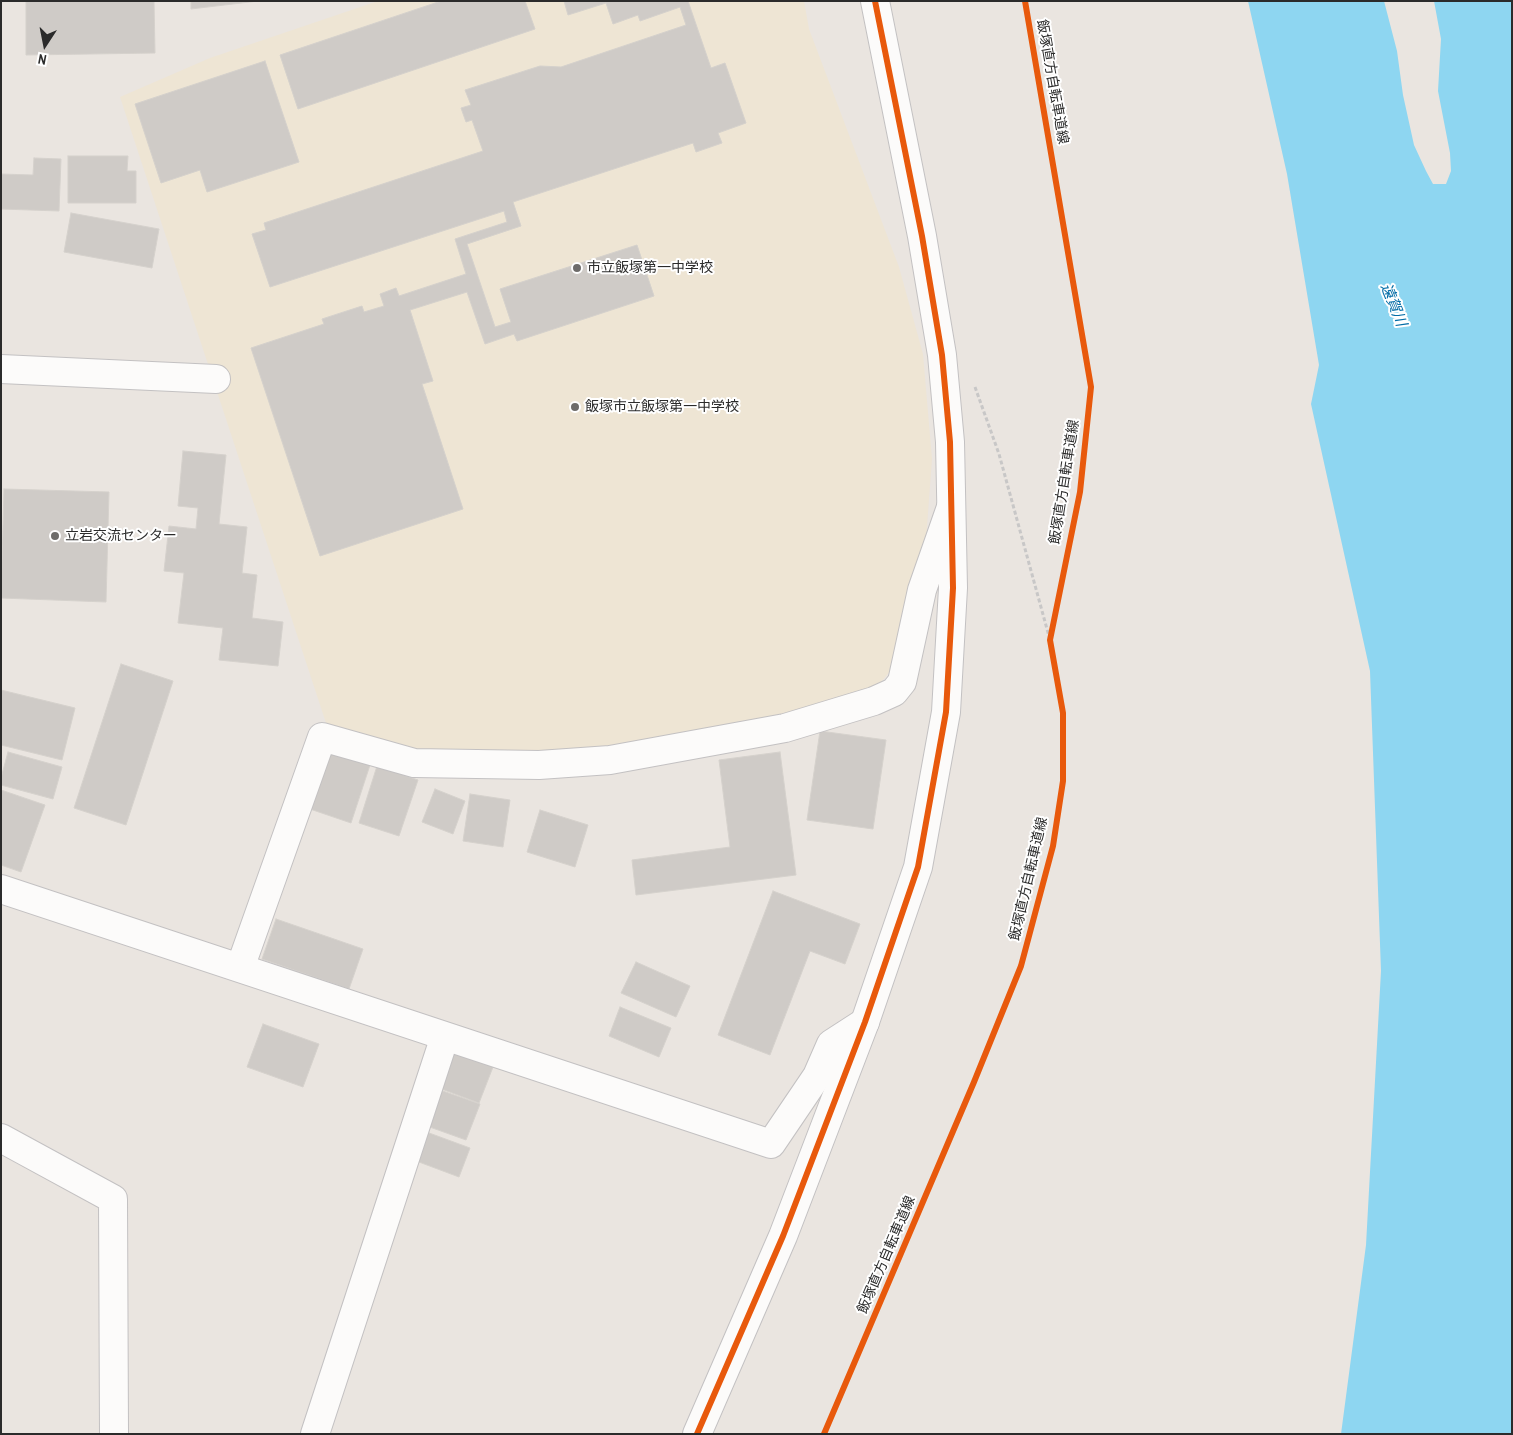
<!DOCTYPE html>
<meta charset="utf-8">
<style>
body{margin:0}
#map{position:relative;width:1513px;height:1435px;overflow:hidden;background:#eae5e0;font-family:"Archivo Narrow",sans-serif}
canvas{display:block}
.frame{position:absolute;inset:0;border:2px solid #2b2b2b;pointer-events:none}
.north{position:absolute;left:20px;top:20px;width:50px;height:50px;-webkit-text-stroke:4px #fff;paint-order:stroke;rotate:191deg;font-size:14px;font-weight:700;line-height:20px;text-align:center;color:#2b2b2b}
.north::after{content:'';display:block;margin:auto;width:18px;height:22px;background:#2b2b2b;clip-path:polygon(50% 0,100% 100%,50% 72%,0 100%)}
</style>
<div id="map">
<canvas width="1513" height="1435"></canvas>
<div class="frame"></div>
<div class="north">N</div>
</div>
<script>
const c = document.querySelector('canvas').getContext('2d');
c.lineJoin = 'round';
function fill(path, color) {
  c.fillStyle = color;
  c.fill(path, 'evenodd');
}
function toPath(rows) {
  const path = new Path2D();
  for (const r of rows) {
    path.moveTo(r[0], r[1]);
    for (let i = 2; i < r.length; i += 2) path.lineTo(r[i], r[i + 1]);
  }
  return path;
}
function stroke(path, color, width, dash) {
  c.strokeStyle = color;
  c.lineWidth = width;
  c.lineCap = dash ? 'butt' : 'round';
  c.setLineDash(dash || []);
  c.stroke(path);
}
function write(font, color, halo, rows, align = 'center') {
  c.font = font + ' "Archivo Narrow","Noto Sans JP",sans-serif';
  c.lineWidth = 4;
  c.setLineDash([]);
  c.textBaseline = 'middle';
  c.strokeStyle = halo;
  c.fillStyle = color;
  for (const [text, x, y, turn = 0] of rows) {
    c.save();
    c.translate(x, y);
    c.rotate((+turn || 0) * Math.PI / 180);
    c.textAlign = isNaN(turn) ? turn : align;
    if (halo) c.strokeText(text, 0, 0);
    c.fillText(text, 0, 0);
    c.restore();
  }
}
const education = toPath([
 [378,1,804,1,809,29,899,267,923,354,932,459,926,540,891,670,873,692,750,724,568,754,418,756,327,726,120,97,210,58]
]);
const water = toPath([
 [1248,1,1384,1,1397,51,1403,95,1414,145,1426,171,1433,184,1446,184,1451,171,1450,153,1438,91,1441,39,1434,1,1512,1,1512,1434,1341,1434,1366,1245,1381,971,1370,671,1311,404,1319,365,1287,174]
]);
const building = toPath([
 [26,1,154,1,155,53,26,55,26,1],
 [191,1,258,1,191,9,191,1],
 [441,1,525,1,535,29,298,109,280,55,441,1],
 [564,1,688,1,711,68,725,63,746,123,718,133,722,143,696,152,693,143,513,202,521,226,467,244,495,327,511,322,500,289,637,245,654,296,517,341,514,334,485,344,467,292,410,310,433,381,422,384,463,509,320,556,251,348,324,324,322,319,362,306,364,312,384,306,380,294,396,288,399,296,466,274,455,239,507,222,504,211,270,287,252,234,266,230,264,223,483,151,472,120,466,122,461,108,471,105,465,90,540,66,561,67,686,25,680,7,640,21,638,15,613,24,606,3,568,15,564,1],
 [265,61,299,162,207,192,200,170,161,183,135,104,265,61],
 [68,156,128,156,127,171,136,171,136,203,68,203,68,156],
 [34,158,61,159,59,211,1,209,1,174,33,175,34,158],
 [71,213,159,229,152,268,64,252,71,213],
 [183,451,226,455,219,524,247,527,242,573,257,575,252,618,283,622,278,666,219,660,223,628,178,623,184,573,164,571,169,526,196,529,198,508,178,506,183,451],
 [4,489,109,492,106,602,1,598,4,489],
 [121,664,173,681,126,825,74,808,121,664],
 [1,690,75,708,62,760,1,745,1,690],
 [820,731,886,740,873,829,807,820,820,731],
 [329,751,370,765,351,823,310,809,329,751],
 [8,752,62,767,53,799,1,785,1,778,8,752],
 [780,752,796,875,636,895,632,860,730,847,719,760,780,752],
 [377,766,418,780,399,836,359,823,377,766],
 [435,789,465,801,453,834,422,822,435,789],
 [1,790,45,805,21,872,1,865,1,790],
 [470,794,510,800,503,847,463,841,470,794],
 [540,810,588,825,575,867,527,852,540,810],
 [773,891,860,924,845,964,810,951,770,1055,718,1035,773,891],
 [276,919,363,949,349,989,262,959,276,919],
 [636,962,690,986,676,1017,621,993,636,962],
 [620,1007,671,1028,659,1057,609,1036,620,1007],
 [263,1024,319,1044,303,1087,247,1067,263,1024],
 [453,1053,493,1067,479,1103,439,1088,453,1053],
 [440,1090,480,1104,466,1140,427,1126,440,1090],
 [421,1130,470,1148,459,1177,411,1159,421,1130]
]);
const path = toPath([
 [975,387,999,454,1050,640]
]);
const street = toPath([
 [1,369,216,379],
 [1,889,771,1144,817,1076,831,1044,865,1022],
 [240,968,322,737,414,763,539,765,610,760,785,728,874,701,894,692,902,682,922,590,951,507],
 [1,1138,113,1199,114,1434],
 [315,1434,445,1036]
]);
const secondary = toPath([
 [697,1434,783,1236,865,1022,918,867,946,712,953,588,950,442,942,355,922,236,875,1]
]);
const cycleway = toPath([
 [697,1434,783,1236,865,1022,918,867,946,712,953,588,950,442,942,355,922,236,875,1],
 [824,1434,974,1082,1021,966,1053,846,1063,781,1063,713,1050,640,1080,492,1091,387,1025,1]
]);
const markers = [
 [577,268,5,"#6e6c6a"],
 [575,407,5,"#6e6c6a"],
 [55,536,5,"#6e6c6a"]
];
const streetNames = [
 ["飯塚直方自転車道線",1052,82,80],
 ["飯塚直方自転車道線",1065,482,-81],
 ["飯塚直方自転車道線",1029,879,-77],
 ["飯塚直方自転車道線",887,1255,-67]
];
const poiNames = [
 ["市立飯塚第一中学校",587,268],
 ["飯塚市立飯塚第一中学校",585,407],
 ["立岩交流センター",65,536]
];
const waterNames = [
 ["遠賀川",1393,305,68]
];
fill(education, '#eee5d4');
fill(water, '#8ed6f1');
fill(building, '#cfcbc7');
stroke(building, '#d5d1cc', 1);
stroke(street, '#c3c1c2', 30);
stroke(secondary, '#c3c1c2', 30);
stroke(path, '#c8c7c7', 3, [4, 2.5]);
stroke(street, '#fcfbfa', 28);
stroke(secondary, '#fcfbfa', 28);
stroke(cycleway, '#e8590c', 6);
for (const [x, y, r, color] of markers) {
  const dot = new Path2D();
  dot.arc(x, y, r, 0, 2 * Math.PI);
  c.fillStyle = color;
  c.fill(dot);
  stroke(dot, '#fff', 2);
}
write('14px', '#2b2b2b', '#fff', streetNames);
write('14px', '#2b2b2b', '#fff', poiNames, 'left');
write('italic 15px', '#036da7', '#fff', waterNames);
</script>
